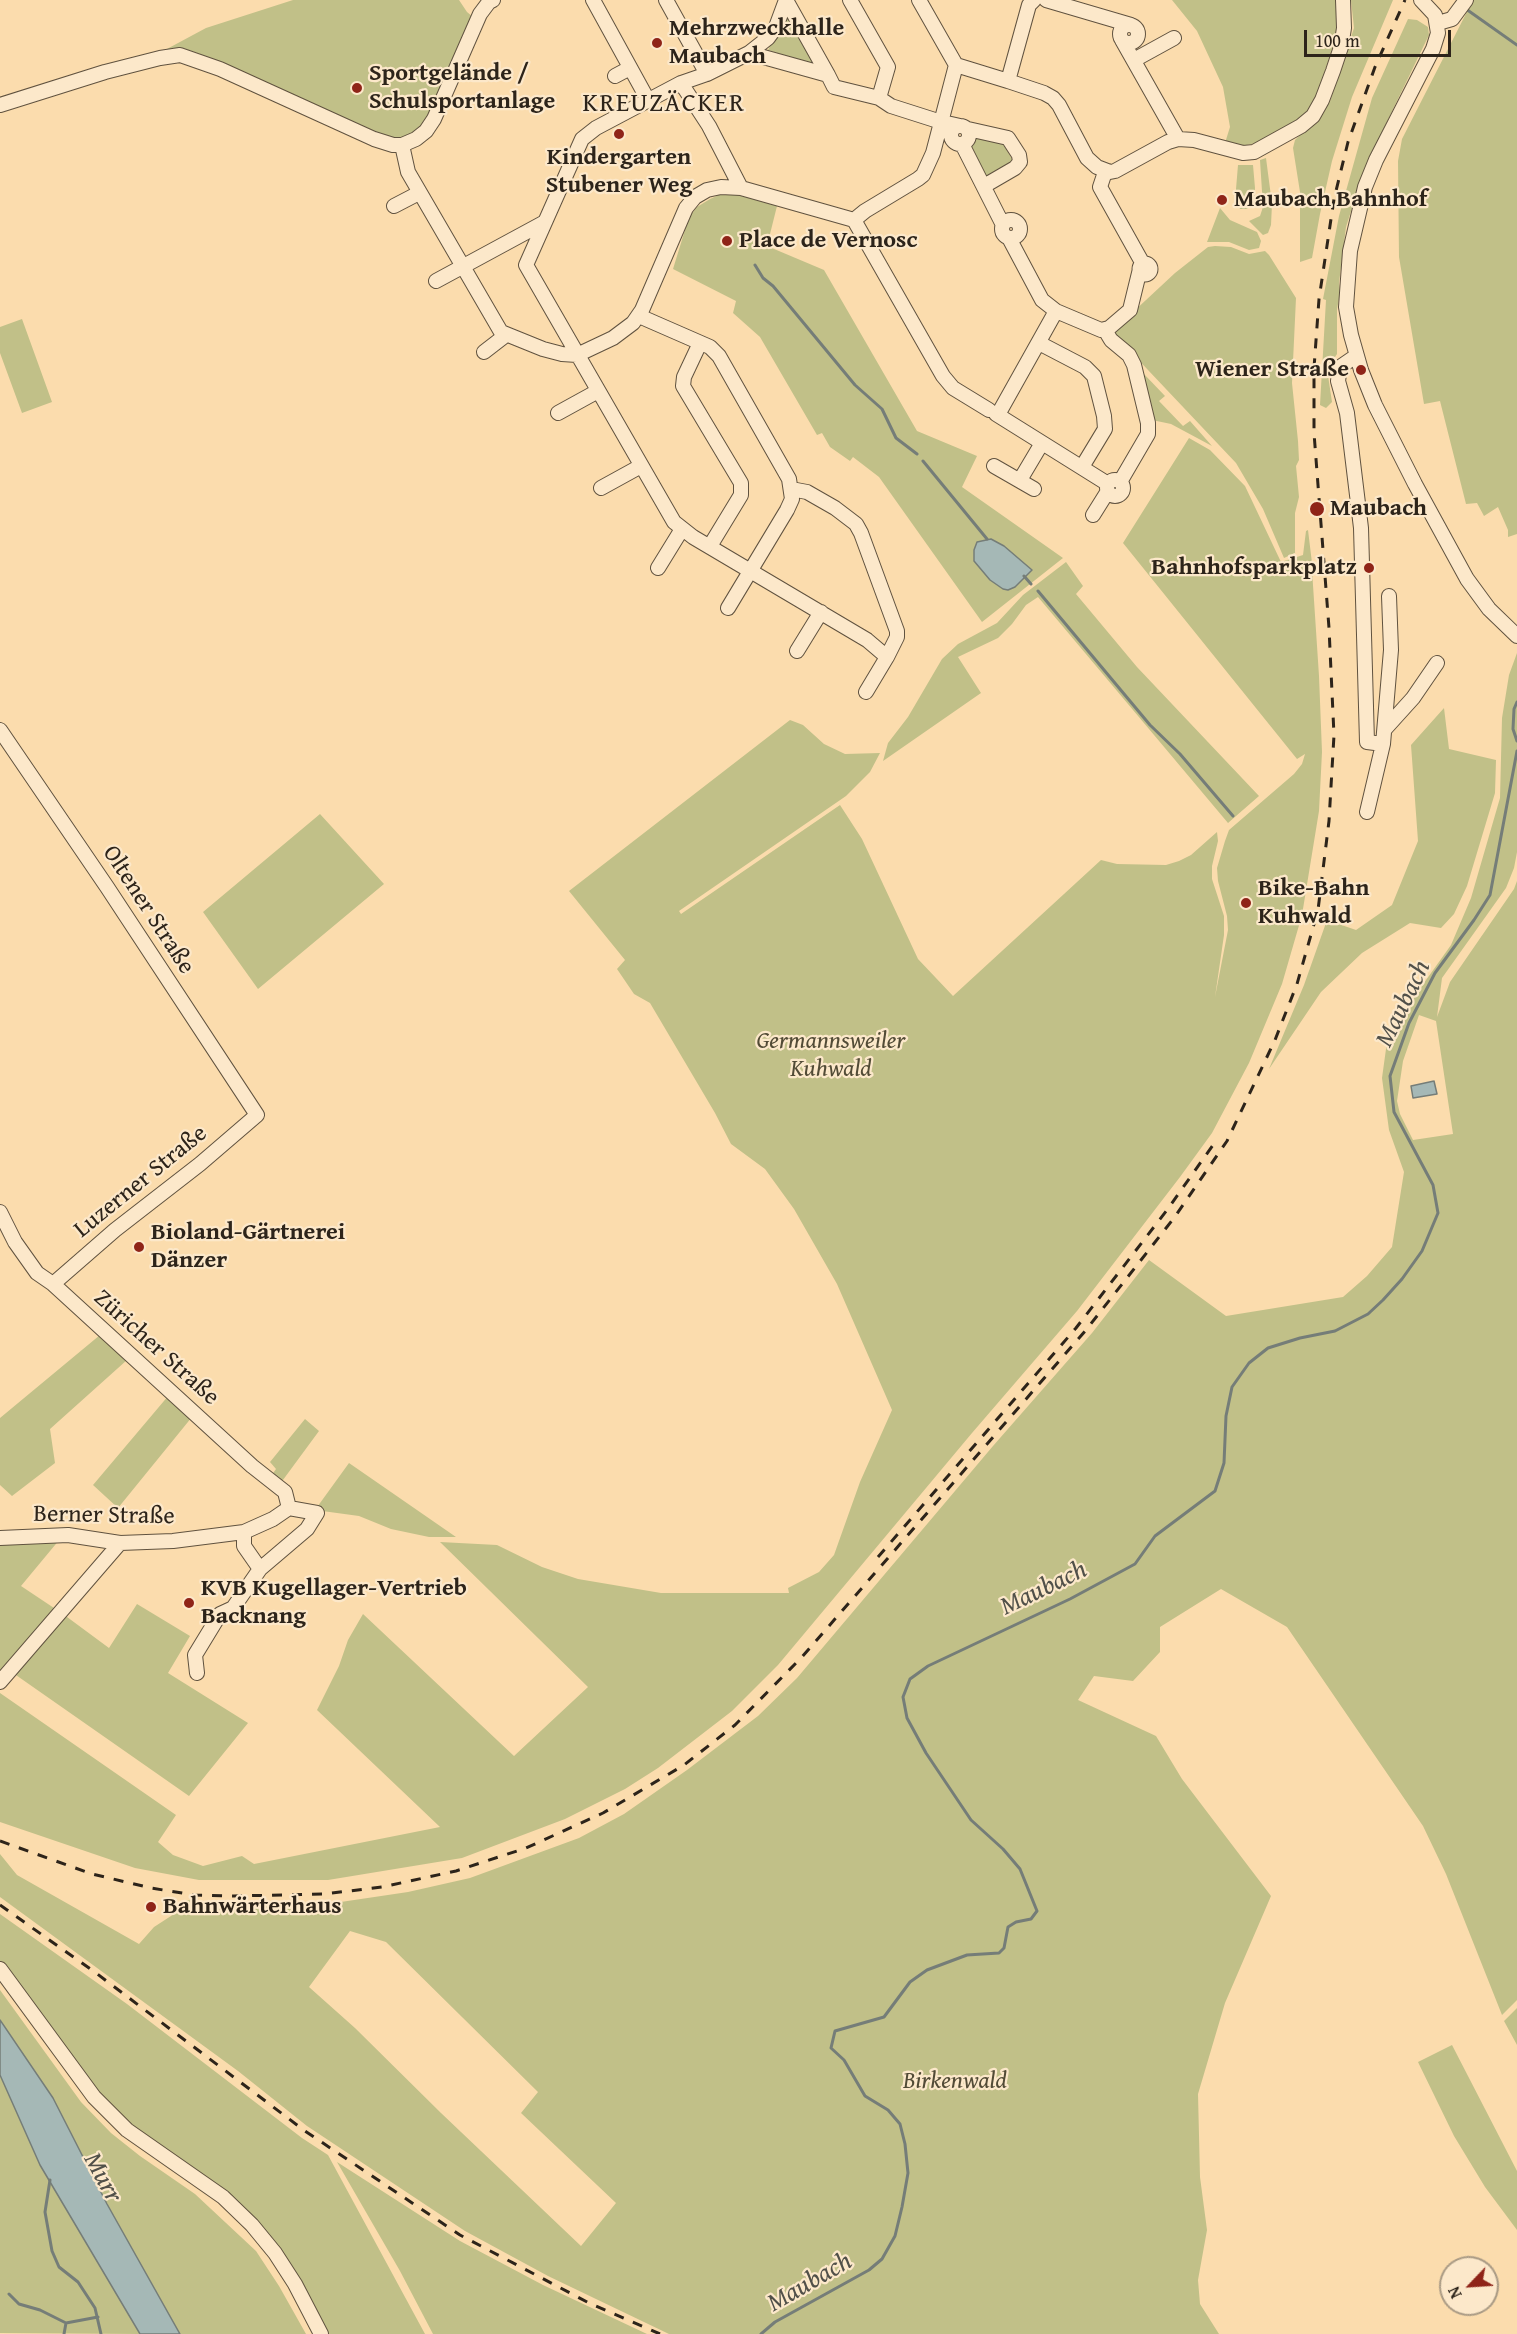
<!DOCTYPE html>
<meta charset="utf-8">
<style>
body{margin:0}
#map{position:relative;width:1517px;height:2334px;overflow:hidden;background:#fbdcad;font-family:"Gentium Book Plus",serif}
canvas{display:block}
.north{position:absolute;left:1439px;top:2256px;width:60px;height:60px;box-sizing:border-box;background:#fce8ca;border:2px solid #a99a84;border-radius:50%;rotate:245deg;font-size:16px;font-weight:700;line-height:24px;text-align:center;color:#2d241a}
.north::after{content:'';display:block;margin:auto;width:21px;height:27px;background:#8f2418;clip-path:polygon(50% 0,100% 100%,50% 72%,0 100%)}
.scale{position:absolute;left:1304px;top:30px;width:147px;height:27px;box-sizing:border-box;border:3px solid #2d241a;border-top:0;padding-left:8px;font-size:18px;line-height:21px;white-space:nowrap;color:#2d241a;-webkit-text-stroke:4px #fce8ca;paint-order:stroke}
</style>
<div id="map">
<canvas width="1517" height="2334"></canvas>
<div class="north">N</div>
<div class="scale">100 m</div>
</div>
<script>
const c = document.querySelector('canvas').getContext('2d');
c.lineJoin = 'round';
function fill(path, color) {
  c.fillStyle = color;
  c.fill(path, 'evenodd');
}
function toPath(rows) {
  const path = new Path2D();
  for (const r of rows) {
    if (r.length === 3) {
      path.moveTo(r[0] + r[2], r[1]);
      path.arc(r[0], r[1], r[2], 0, 2 * Math.PI);
      continue;
    }
    path.moveTo(r[0], r[1]);
    for (let i = 2; i < r.length; i += 2) path.lineTo(r[i], r[i + 1]);
  }
  return path;
}
function stroke(path, color, width, dash) {
  c.strokeStyle = color;
  c.lineWidth = width;
  c.lineCap = dash ? 'butt' : 'round';
  c.setLineDash(dash || []);
  c.stroke(path);
}
function write(font, color, halo, rows, align = 'center') {
  c.font = font + ' "Gentium Book Plus",serif';
  c.lineWidth = 4.5;
  c.setLineDash([]);
  c.textBaseline = 'middle';
  c.strokeStyle = halo;
  c.fillStyle = color;
  for (const [text, x, y, turn = 0] of rows) {
    c.save();
    c.translate(x, y);
    c.rotate((+turn || 0) * Math.PI / 180);
    c.textAlign = isNaN(turn) ? turn : align;
    if (halo) c.strokeText(text, 0, 0);
    c.fillText(text, 0, 0);
    c.restore();
  }
}
const green = toPath([
 [293,0,459,0,467,12,473,17,430,117,414,135,393,142,200,56,200,54,183,48,165,50,206,28],
 [1172,0,1336,0,1336,30,1333,46,1318,93,1311,107,1296,122,1261,142,1242,146,1225,143,1230,127,1223,87,1197,31],
 [1351,0,1393,0,1352,97,1332,161,1320,214,1312,258,1300,262,1300,192,1293,148,1295,140,1320,115,1330,101,1354,28],
 [1473,0,1517,0,1517,534,1508,537,1508,530,1498,507,1484,516,1477,503,1466,504,1440,401,1424,404,1399,257,1398,161,1402,139],
 [788,12,817,66,768,50],
 [1408,19,1417,20,1428,27,1429,35,1365,167,1346,227,1339,283,1340,294,1337,309,1337,354,1327,369,1332,402,1326,408,1320,405,1326,300,1323,299,1339,216,1372,98],
 [976,138,1003,143,1014,163,987,180,970,148],
 [1266,158,1272,204,1271,225,1268,233,1263,235,1249,221,1260,216,1263,207,1260,160],
 [1238,165,1253,165,1255,188,1254,201,1251,207,1246,209,1240,209,1235,201],
 [731,193,777,206,767,246,824,270,917,431,977,456,962,487,1063,558,982,622,879,477,853,457,850,461,830,447,822,433,817,435,760,337,733,313,736,301,673,269,689,217,697,207,710,199,721,194],
 [1220,208,1230,220,1257,232,1261,241,1259,248,1249,250,1229,242,1207,242],
 [1215,246,1231,247,1249,254,1265,251,1269,255,1296,298,1292,383,1298,441,1299,460,1296,466,1299,497,1295,513,1295,553,1284,558,1263,509,1236,463,1113,333,1117,327,1175,273,1208,247],
 [22,319,52,402,22,413,0,353,0,327],
 [1143,373,1165,396,1159,401,1183,426,1190,421,1212,446,1171,424,1152,420,1140,374],
 [1189,438,1210,450,1245,486,1281,562,1303,555,1306,531,1308,530,1312,563,1309,563,1309,570,1312,570,1319,676,1322,752,1319,811,1302,915,1282,984,1249,1063,1212,1133,1180,1177,1077,1311,972,1433,778,1665,732,1711,658,1768,625,1789,565,1819,462,1858,328,1880,199,1880,135,1868,0,1822,0,1693,176,1815,158,1842,173,1855,203,1866,242,1856,254,1864,440,1827,317,1710,339,1666,348,1640,363,1614,514,1756,588,1687,440,1542,497,1545,542,1567,578,1579,661,1593,789,1593,788,1588,819,1572,834,1555,860,1482,892,1410,837,1284,794,1209,765,1169,731,1144,715,1113,650,1003,634,994,617,969,625,960,569,891,790,720,803,725,824,744,845,754,880,753,870,772,846,796,679,911,681,914,840,805,862,839,918,959,953,996,1101,860,1117,864,1166,865,1179,861,1191,855,1217,832,1218,841,1212,866,1212,879,1224,916,1224,935,1215,997,1228,930,1227,916,1218,881,1217,868,1225,841,1229,830,1294,774,1302,764,1305,754,1297,759,1123,543],
 [1066,562,1083,586,1076,594,1137,667,1259,796,1228,823,1038,597,1026,605,1012,624,998,638,958,657,981,693,883,761,888,743,908,717,942,659,958,644,997,623,1023,595],
 [1517,653,1517,852,1514,868,1506,888,1442,978,1437,1017,1450,982,1514,889,1517,881,1517,2000,1502,2015,1446,1874,1423,1826,1287,1627,1221,1589,1160,1627,1160,1652,1133,1681,1094,1676,1078,1700,1156,1736,1182,1779,1271,1896,1225,2003,1198,2094,1200,2177,1207,2230,1198,2280,1200,2304,1219,2334,669,2334,548,2276,465,2231,307,2126,238,2071,0,1897,0,1854,17,1875,139,1944,154,1927,171,1916,185,1900,248,1904,305,1904,334,1903,408,1892,470,1878,579,1838,624,1814,687,1770,758,1716,797,1678,993,1446,1092,1333,1149,1260,1226,1316,1343,1297,1367,1276,1392,1247,1404,1172,1389,1130,1382,1078,1386,1049,1394,1025,1451,945,1471,898,1500,798,1502,718,1509,675],
 [1419,1015,1436,1021,1453,1134,1413,1140,1400,1114,1397,1101,1403,1061],
 [350,1931,386,1942,538,2092,521,2113,616,2203,581,2246,441,2113,355,2028,309,1987],
 [1444,708,1449,749,1496,760,1495,793,1467,886,1454,914,1441,928,1410,923,1362,953,1321,992,1269,1069,1304,985,1327,920,1356,930,1392,905,1418,841,1411,745],
 [320,814,384,884,258,989,203,912],
 [100,1335,127,1360,50,1429,55,1463,12,1496,0,1485,0,1418],
 [169,1395,192,1417,118,1508,93,1485],
 [305,1419,319,1431,280,1484,271,1476,276,1469,270,1462],
 [349,1463,456,1537,429,1537,391,1529,359,1516,315,1510],
 [60,1539,21,1586,57,1610,0,1676,0,1540],
 [137,1604,190,1636,168,1673,248,1723,189,1796,13,1673,63,1614,109,1648],
 [0,1914,127,2004,302,2138,328,2155,425,2334,325,2334,259,2225,243,2206,130,2126,96,2094,0,1964],
 [0,1990,81,2102,111,2133,140,2156,195,2194,256,2251,279,2286,306,2334,180,2334,107,2204,53,2098,0,2020],
 [1517,2008,1517,2045,1504,2021],
 [1452,2045,1517,2171,1517,2230,1485,2187,1454,2136,1418,2062],
 [0,2075,40,2165,140,2334,0,2333],
 [337,2162,460,2241,543,2285,647,2334,433,2334,400,2271]
]);
const water = toPath([
 [991,539,1004,546,1032,570,1015,587,1008,590,1003,589,990,580,974,561,974,550,977,542,991,539],
 [1434,1081,1437,1094,1413,1098,1411,1086,1434,1081],
 [0,2020,53,2098,107,2204,180,2334,140,2334,40,2165,0,2075,0,2020]
]);
const stream = toPath([
 [1466,9,1517,45],
 [755,265,763,278,773,286,855,385,882,409,896,438,917,454],
 [923,461,987,539],
 [1024,576,1031,584],
 [1038,591,1150,725,1180,754,1233,816],
 [1517,702,1514,709,1513,729,1517,741],
 [50,2180,45,2212,52,2251,59,2267,78,2282,95,2308,101,2334],
 [9,2294,19,2304,40,2310,66,2323,98,2317],
 [64,2334,66,2323],
 [761,2334,775,2322,869,2270,882,2259,895,2236,902,2207,908,2173,905,2144,900,2124,888,2110,865,2096,844,2060,831,2048,835,2031,884,2017,910,1982,927,1970,967,1955,999,1953,1004,1948,1008,1927,1016,1922,1031,1919,1037,1911,1020,1869,1003,1849,971,1820,926,1753,907,1718,903,1697,910,1679,928,1666,1070,1599,1135,1564,1155,1536,1215,1491,1224,1463,1226,1416,1232,1387,1249,1363,1268,1348,1300,1338,1335,1331,1368,1314,1383,1300,1402,1279,1422,1251,1438,1213,1433,1185,1394,1112,1390,1076,1409,1023,1435,973,1474,920,1490,895,1517,751]
]);
const minor = toPath([
 [593,0,648,100],
 [666,0,707,74,749,53,768,38,776,27,786,0],
 [786,0,828,75],
 [850,0,888,67,879,98],
 [919,0,956,65,1008,81,1044,93,1053,98,1059,105,1087,158,1097,167,1110,172,1115,171,1168,142,1178,139,1194,140,1243,153,1254,152,1301,126,1313,116,1322,100,1333,71,1341,47,1344,28,1343,0],
 [1046,0,1131,25],
 [1421,0,1435,15,1438,33,1433,49,1376,160,1365,187,1350,251,1346,307,1351,335,1361,370,1375,405,1415,484,1467,579,1489,609,1517,636],
 [1438,23,1452,19,1466,0],
 [1129,34,9],
 [1122,40,1178,139],
 [749,53,828,75,834,87,879,98,891,106,938,121,960,126],
 [1134,60,1174,38],
 [707,74,681,83,596,128,582,139,526,265,674,522,693,537,867,640,887,657,897,637,897,631,861,533,856,524,835,508,807,492,791,489],
 [615,76,630,68],
 [1008,81,1029,5,1034,0],
 [681,83,709,126,741,188],
 [0,105,105,72,160,58,180,55,220,69,374,139,393,145,402,145,416,139,426,131,434,119,480,14,489,2,493,0],
 [960,135,9],
 [968,129,1008,138,1019,155,1020,162,1015,168,984,186],
 [962,144,1003,225],
 [402,145,408,172,501,332,543,349,562,354,577,355,613,338,633,323,642,310,686,208,695,197,707,190,721,187,741,188,854,220,865,211,918,179,923,175,933,153,956,65],
 [1105,172,1100,187,1143,264],
 [394,206,419,193],
 [854,220,943,376,953,388,989,410],
 [1011,229,9],
 [1009,238,1042,300,1056,311,1101,330,1109,328,1130,310,1140,269],
 [1145,269,5.5],
 [436,281,545,222],
 [639,316,710,347,719,356,789,479,792,499,787,510,728,608],
 [1105,330,1111,340,1129,355,1134,365,1148,423,1148,434,1120,482],
 [700,343,684,377,683,386,741,483,741,495,710,546],
 [1039,343,1085,367,1094,376,1104,416,1105,429,1082,467],
 [484,352,506,335],
 [1356,356,1340,367,1338,381,1347,413,1361,528,1367,742,1383,744,1367,812],
 [1000,411,1056,311],
 [558,413,598,391],
 [996,414,1108,484],
 [994,466,1034,489],
 [1020,480,1042,443],
 [1115,488,8],
 [601,488,641,466],
 [1093,515,1108,491],
 [658,568,682,529],
 [797,651,821,612],
 [866,692,887,657],
 [1385,729,1413,698,1437,663],
 [0,730,107,887,257,1115,200,1164,115,1230,53,1284],
 [1383,744,1391,650,1389,596],
 [0,1212,15,1242,37,1273,53,1284,252,1466,285,1492,289,1508],
 [0,1538,68,1535,120,1543,173,1541,244,1532,273,1519,289,1508,317,1513,307,1529,260,1569],
 [197,1673,195,1655,220,1614,233,1608,260,1569,244,1546,244,1532],
 [0,1682,120,1543],
 [0,1969,94,2097,127,2130,223,2197,252,2225,275,2253,295,2284,321,2334]
]);
const rail = toPath([
 [878,1557,1076,1328,1167,1210,1218,1138],
 [0,1841,92,1874,151,1888,194,1895,234,1896,324,1894,382,1887,456,1871,526,1848,603,1813,684,1765,735,1725,802,1657,1086,1330,1174,1218,1227,1141,1275,1040,1297,984,1318,910,1329,821,1334,735,1329,628,1314,433,1314,368,1319,299,1334,199,1348,142,1375,67,1405,0],
 [0,1905,96,1973,305,2131,460,2235,591,2304,660,2334]
]);
const markers = [
 [657,43,6,"#8f2418"],
 [357,88,6,"#8f2418"],
 [619,134,6,"#8f2418"],
 [1222,200,6,"#8f2418"],
 [727,241,6,"#8f2418"],
 [1361,370,6,"#8f2418"],
 [1317,509,8,"#8f2418"],
 [1369,568,6,"#8f2418"],
 [1246,903,6,"#8f2418"],
 [139,1247,6,"#8f2418"],
 [189,1603,6,"#8f2418"],
 [151,1907,6,"#8f2418"]
];
const poiNames = [
 ["Mehrzweckhalle",669,29],
 ["Maubach",669,57],
 ["Sportgelände /",369,74],
 ["Schulsportanlage",369,102],
 ["Kindergarten",619,158,"center"],
 ["Stubener Weg",619,186,"center"],
 ["Maubach Bahnhof",1234,200],
 ["Place de Vernosc",739,241],
 ["Wiener Straße",1349,370,"right"],
 ["Maubach",1330,509],
 ["Bahnhofsparkplatz",1357,568,"right"],
 ["Bike-Bahn",1258,889],
 ["Kuhwald",1258,917],
 ["Bioland-Gärtnerei",151,1233],
 ["Dänzer",151,1261],
 ["KVB Kugellager-Vertrieb",201,1589],
 ["Backnang",201,1617],
 ["Bahnwärterhaus",163,1907]
];
const streetNames = [
 ["Oltener Straße",148,910,57],
 ["Luzerner Straße",141,1182,-39],
 ["Züricher Straße",156,1348,42],
 ["Berner Straße",104,1516,1]
];
const parkNames = [
 ["Germannsweiler",831,1042],
 ["Kuhwald",831,1070],
 ["Birkenwald",955,2082]
];
const neighbourhoodNames = [
 ["KREUZÄCKER",664,104]
];
const waterNames = [
 ["Maubach",1404,1004,-64],
 ["Maubach",1044,1589,-26],
 ["Murr",102,2178,61],
 ["Maubach",810,2283,-30]
];
fill(green, '#c1c088');
fill(water, '#a5b8b6');
stroke(water, '#757d78', 1.5);
stroke(stream, '#757d78', 3);
stroke(minor, '#60523f', 16);
stroke(minor, '#fce8ca', 14);
stroke(rail, '#2d241a', 3, [10, 10]);
for (const [x, y, r, color] of markers) {
  const dot = new Path2D();
  dot.arc(x, y, r, 0, 2 * Math.PI);
  c.fillStyle = color;
  c.fill(dot);
  stroke(dot, '#fce8ca', 2);
}
write('bold 24px', '#2d241a', '#fce8ca', poiNames, 'left');
write('24px', '#2d241a', '#fce8ca', streetNames);
write('italic 24px', '#524b36', '#fce8ca', parkNames);
c.letterSpacing = '1.5px';
write('26px', '#2d241a', '#fce8ca', neighbourhoodNames);
c.letterSpacing = '0px';
write('italic 26px', '#515049', '#fce8ca', waterNames);
</script>
